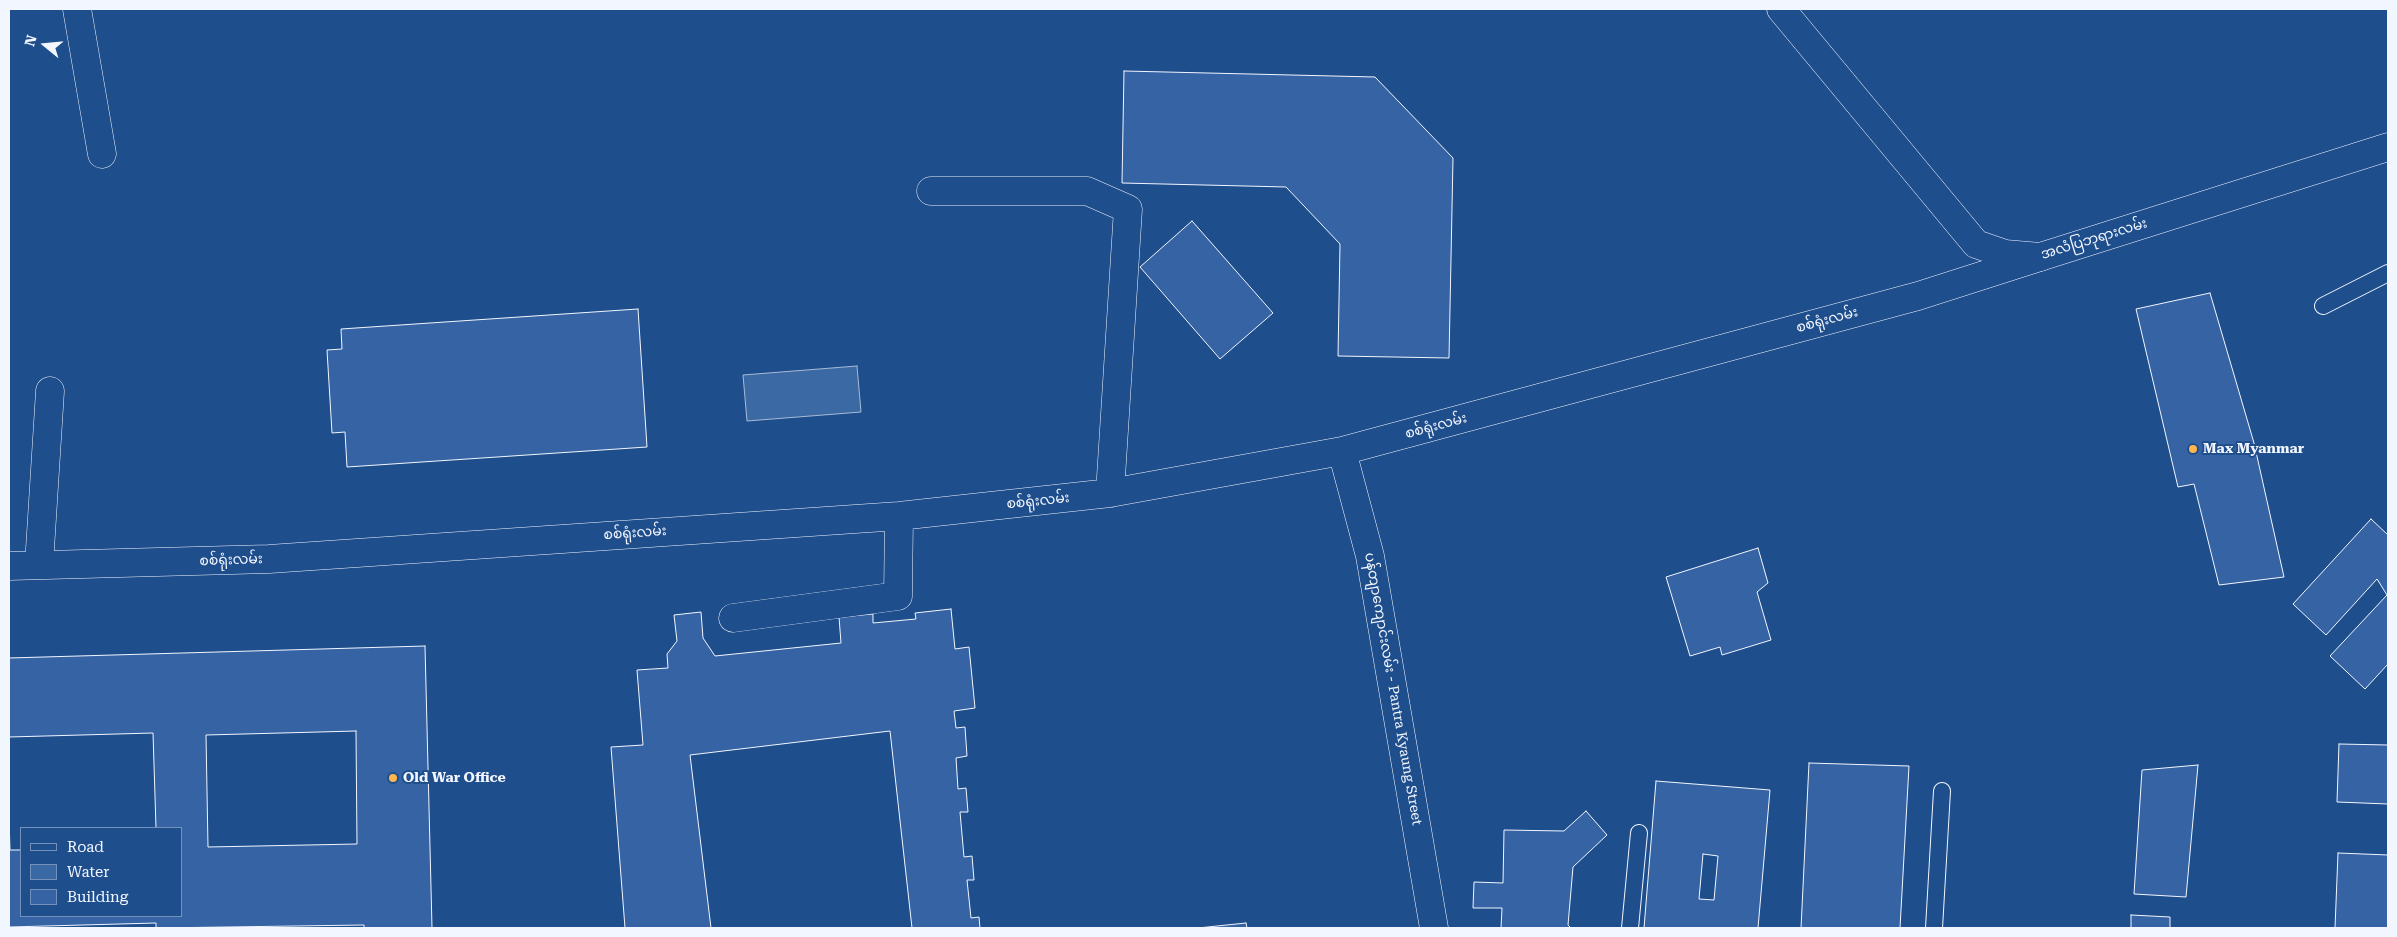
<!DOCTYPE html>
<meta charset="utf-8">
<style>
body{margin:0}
#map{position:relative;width:2397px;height:937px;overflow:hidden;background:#1f4e8c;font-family:"Roboto Serif",serif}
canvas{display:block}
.frame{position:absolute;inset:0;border:10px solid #f2f6ff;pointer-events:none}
.legend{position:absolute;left:20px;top:827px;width:162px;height:90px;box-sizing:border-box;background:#1f4e8c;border:1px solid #7391ba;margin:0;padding:6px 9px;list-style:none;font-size:15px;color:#f2f6ff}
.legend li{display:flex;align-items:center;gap:10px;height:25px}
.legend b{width:25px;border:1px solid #7391ba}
.north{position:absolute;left:20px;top:20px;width:50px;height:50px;-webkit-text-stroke:4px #1f4e8c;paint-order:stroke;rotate:287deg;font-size:14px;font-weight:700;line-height:20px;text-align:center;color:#f2f6ff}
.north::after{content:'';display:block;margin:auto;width:18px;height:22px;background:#f2f6ff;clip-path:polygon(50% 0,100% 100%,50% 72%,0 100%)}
</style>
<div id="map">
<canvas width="2397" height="937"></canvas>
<div class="frame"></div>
<ul class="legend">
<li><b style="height:6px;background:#1f4e8c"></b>Road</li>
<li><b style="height:14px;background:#3b69a3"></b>Water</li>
<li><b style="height:14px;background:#3563a3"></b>Building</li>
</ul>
<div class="north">N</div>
</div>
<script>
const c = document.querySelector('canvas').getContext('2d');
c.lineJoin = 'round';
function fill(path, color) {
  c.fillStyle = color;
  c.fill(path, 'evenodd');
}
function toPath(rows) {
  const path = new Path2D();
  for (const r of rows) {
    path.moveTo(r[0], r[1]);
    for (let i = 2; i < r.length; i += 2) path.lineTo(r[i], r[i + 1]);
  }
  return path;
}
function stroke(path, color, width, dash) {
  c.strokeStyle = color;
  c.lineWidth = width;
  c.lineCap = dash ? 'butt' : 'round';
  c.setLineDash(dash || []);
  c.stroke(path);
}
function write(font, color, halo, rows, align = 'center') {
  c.font = font + ' "Roboto Serif","Noto Sans Myanmar",serif';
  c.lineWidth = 4;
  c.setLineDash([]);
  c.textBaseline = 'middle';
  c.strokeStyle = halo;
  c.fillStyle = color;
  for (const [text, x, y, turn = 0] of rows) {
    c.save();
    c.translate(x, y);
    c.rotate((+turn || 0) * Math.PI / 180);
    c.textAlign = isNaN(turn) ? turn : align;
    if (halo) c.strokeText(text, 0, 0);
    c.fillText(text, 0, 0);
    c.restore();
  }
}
const water = toPath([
 [857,366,861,412,747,421,743,375,857,366]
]);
const building = toPath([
 [1124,71,1375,77,1453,158,1449,358,1338,356,1340,244,1286,187,1122,183,1124,71],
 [1192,221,1273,313,1220,359,1140,267,1192,221],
 [2210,293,2254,443,2284,577,2219,585,2194,484,2178,487,2136,309,2210,293],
 [638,309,647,447,347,467,345,432,332,433,327,350,342,349,341,329,638,309],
 [2371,519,2388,535,2388,664,2365,689,2330,656,2387,595,2377,579,2326,635,2293,604,2371,519],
 [1758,548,1768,583,1757,592,1771,640,1722,655,1720,647,1690,656,1666,577,1758,548],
 [951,609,955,649,969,647,975,708,954,711,956,728,965,727,967,756,956,758,958,789,966,788,968,812,960,812,964,857,972,856,974,880,967,880,971,918,979,917,980,928,912,928,890,731,690,755,711,928,625,928,611,747,643,745,637,670,668,668,667,654,677,641,674,615,701,612,703,638,715,656,841,643,839,617,873,614,873,623,916,619,915,613,951,609],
 [425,646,432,928,364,928,364,925,156,928,156,923,9,927,9,819,10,850,21,850,21,916,181,916,181,828,156,828,153,733,9,737,9,658,425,646],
 [356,731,357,844,208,847,206,735,356,731],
 [2339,744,2388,745,2388,804,2337,802,2339,744],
 [1809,763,1909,766,1900,928,1801,928,1809,763],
 [2198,765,2186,897,2134,894,2142,770,2198,765],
 [1656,781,1770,790,1758,928,1644,928,1656,781],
 [1703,854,1718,856,1714,900,1699,899,1703,854],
 [1586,811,1607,835,1573,867,1568,925,1571,928,1501,928,1502,908,1473,908,1474,882,1503,883,1504,830,1564,831,1586,811],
 [2338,853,2388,855,2388,928,2335,928,2338,853],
 [2131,915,2170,917,2170,928,2131,928,2131,915],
 [1246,923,1247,928,1198,928,1246,923]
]);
const service = toPath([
 [2323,306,2388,273],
 [1630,928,1639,833],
 [1934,928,1942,791]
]);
const minor = toPath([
 [77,9,102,154],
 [931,191,1087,191,1128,209,1110,493],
 [1342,451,1370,556,1434,928],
 [39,565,50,391],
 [9,566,269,559,899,516,1110,493,1342,451,1918,296,2040,257],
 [733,618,898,596,899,516]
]);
const primary = toPath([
 [1781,9,1976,244,2005,254,2040,257,2388,147]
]);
const markers = [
 [2193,449,5,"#ffb74d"],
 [393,778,5,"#ffb74d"]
];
const streetNames = [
 ["အလံပြဘုရားလမ်း",2094,239,-17],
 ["စစ်ရုံးလမ်း",1827,320,-15],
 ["စစ်ရုံးလမ်း",1436,426,-15],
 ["စစ်ရုံးလမ်း",1038,501,-6],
 ["စစ်ရုံးလမ်း",635,533,-4],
 ["စစ်ရုံးလမ်း",231,560,-2],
 ["ပန်တျာကျောင်းလမ်း - Pantra Kyaung Street",1393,689,80]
];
const poiNames = [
 ["Max Myanmar",2203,449],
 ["Old War Office",403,778]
];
fill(water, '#3b69a3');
stroke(water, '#a8bbd7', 1);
fill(building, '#3563a3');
stroke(building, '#f2f6ff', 1);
stroke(service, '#f2f6ff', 18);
stroke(minor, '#f2f6ff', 29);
stroke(primary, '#f2f6ff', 29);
stroke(service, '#1f4e8c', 16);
stroke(minor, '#1f4e8c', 28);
stroke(primary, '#1f4e8c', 28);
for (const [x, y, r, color] of markers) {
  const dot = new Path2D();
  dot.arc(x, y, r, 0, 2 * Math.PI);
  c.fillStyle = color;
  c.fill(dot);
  stroke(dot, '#1f4e8c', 2);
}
write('14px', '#f2f6ff', '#1f4e8c', streetNames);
write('bold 14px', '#f2f6ff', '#1f4e8c', poiNames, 'left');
</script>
